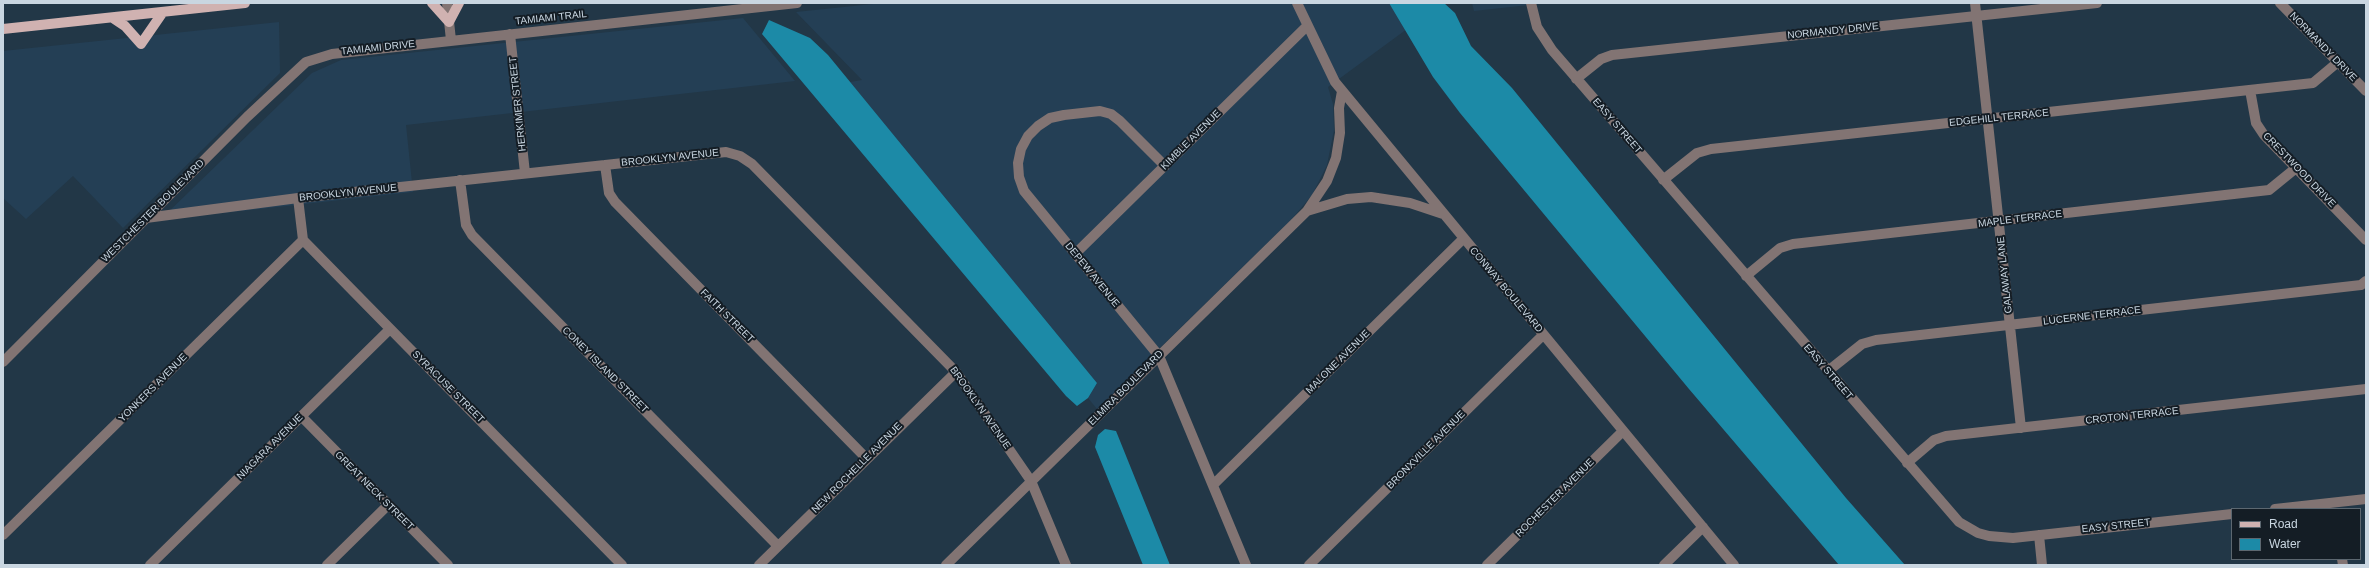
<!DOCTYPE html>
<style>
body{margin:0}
#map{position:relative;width:2369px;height:568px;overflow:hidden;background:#223747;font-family:Arial,sans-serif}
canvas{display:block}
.frame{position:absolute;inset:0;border:4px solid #c9d6e1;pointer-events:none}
.legend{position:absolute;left:2231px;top:508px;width:130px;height:52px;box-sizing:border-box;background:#141d25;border:1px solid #5c6770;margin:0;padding:5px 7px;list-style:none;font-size:12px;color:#c9d6e1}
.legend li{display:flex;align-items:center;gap:8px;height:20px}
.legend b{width:20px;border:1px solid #5c6770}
</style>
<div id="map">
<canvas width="2369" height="568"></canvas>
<div class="frame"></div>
<ul class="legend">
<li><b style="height:5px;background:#d0b2b1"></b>Road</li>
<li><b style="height:11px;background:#1c8aa7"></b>Water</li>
</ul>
</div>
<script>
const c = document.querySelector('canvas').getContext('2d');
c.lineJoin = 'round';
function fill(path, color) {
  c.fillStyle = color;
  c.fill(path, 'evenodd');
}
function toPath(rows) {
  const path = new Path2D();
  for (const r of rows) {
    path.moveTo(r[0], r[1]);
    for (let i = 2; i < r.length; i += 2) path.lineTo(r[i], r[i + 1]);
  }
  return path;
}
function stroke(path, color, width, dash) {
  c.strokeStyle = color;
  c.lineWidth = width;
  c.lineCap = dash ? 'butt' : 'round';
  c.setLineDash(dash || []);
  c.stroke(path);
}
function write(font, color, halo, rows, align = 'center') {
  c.font = font + ' Arial,sans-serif';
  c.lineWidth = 4;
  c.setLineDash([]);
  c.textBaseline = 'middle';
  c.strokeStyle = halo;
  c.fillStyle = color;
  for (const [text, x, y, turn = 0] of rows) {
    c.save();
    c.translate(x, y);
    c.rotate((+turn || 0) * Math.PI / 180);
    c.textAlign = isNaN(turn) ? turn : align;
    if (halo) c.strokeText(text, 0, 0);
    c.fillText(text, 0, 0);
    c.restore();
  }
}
const built = toPath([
 [882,3,1389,3,1407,29,1328,87,1333,104,1334,130,1327,165,1312,195,1291,220,1097,409,1088,398,1097,383,850,82,862,80,796,12],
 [1472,3,1547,3,1474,11],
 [743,18,795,81,406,125,413,192,160,220,312,73,341,60],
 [279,22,280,73,123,228,73,176,26,219,3,198,3,51]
]);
const water = toPath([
 [1389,3,1444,3,1455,13,1471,46,1512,88,1846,498,1905,565,1839,565,1689,389,1460,113,1433,77],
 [769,20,810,38,828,55,1097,383,1088,398,1077,406,1066,396,762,34],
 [1105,429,1116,431,1170,565,1143,565,1095,447,1098,435]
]);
const minor = toPath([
 [447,3,451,40],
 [1297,3,1335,82,1734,565],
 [1531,3,1537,27,1552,50,1959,522,1978,533,1989,536,2013,538,2232,514],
 [1975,3,2021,428],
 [2280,3,2366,91],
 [510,34,525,173],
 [1576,79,1601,59,1612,55,2097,3],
 [2250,90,2256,123,2264,135,2366,240],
 [605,165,609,193,615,202,867,459],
 [1165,166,1120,121,1111,114,1100,111,1064,115,1050,118,1038,126,1028,136,1021,149,1018,163,1019,177,1024,191,1159,356,1246,565],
 [460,180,466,225,472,235,778,546],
 [1663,180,1697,153,1711,149,2313,83,2338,62],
 [298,198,303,240,622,565],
 [1307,211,1347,199,1371,197,1410,203,1443,214],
 [146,218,298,198,605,165,726,152,740,156,752,164,956,372,1031,481,1066,565],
 [1075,254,1307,26],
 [1746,276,1780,248,1793,244,2269,190,2296,168],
 [3,362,247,117,306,62,332,54,797,3],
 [1828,371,1862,344,1876,340,2361,285,2366,281],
 [301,416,448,565],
 [1907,463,1934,440,1946,436,2366,389],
 [1213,485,1464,238],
 [2275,509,2366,499],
 [3,535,303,240],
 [2039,535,2042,565],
 [2342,559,2343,565],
 [150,565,390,329],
 [327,565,388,505],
 [759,565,956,372],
 [946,565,1307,211,1327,181,1336,158,1340,133,1339,108,1342,91],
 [1309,565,1543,335],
 [1487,565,1623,431],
 [1664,565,1703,527]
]);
const major = toPath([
 [432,3,449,22,459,3],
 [113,18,125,26,141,44],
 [3,29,245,3],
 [141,44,163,12]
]);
const streetNames = [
 ["TAMIAMI TRAIL",551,18,-6],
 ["NORMANDY DRIVE",1833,31,-6],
 ["NORMANDY DRIVE",2323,47,46],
 ["TAMIAMI DRIVE",378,48,-6],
 ["HERKIMER STREET",518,104,-96],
 ["EDGEHILL TERRACE",1999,118,-6],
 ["EASY STREET",1617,126,49],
 ["KIMBLE AVENUE",1191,140,-45],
 ["BROOKLYN AVENUE",670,158,-6],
 ["CRESTWOOD DRIVE",2299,170,46],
 ["BROOKLYN AVENUE",348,193,-6],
 ["WESTCHESTER BOULEVARD",153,211,-45],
 ["MAPLE TERRACE",2020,219,-7],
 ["DEPEW AVENUE",1092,275,51],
 ["GALAWAY LANE",2005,275,-96],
 ["CONWAY BOULEVARD",1506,290,50],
 ["FAITH STREET",727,316,45],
 ["LUCERNE TERRACE",2092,316,-7],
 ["MALONE AVENUE",1338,362,-45],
 ["CONEY ISLAND STREET",605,370,45],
 ["EASY STREET",1828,372,49],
 ["SYRACUSE STREET",448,387,45],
 ["YONKERS AVENUE",153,388,-45],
 ["ELMIRA BOULEVARD",1126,388,-45],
 ["BROOKLYN AVENUE",980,408,55],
 ["CROTON TERRACE",2132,416,-6],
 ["NIAGARA AVENUE",270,447,-45],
 ["BRONXVILLE AVENUE",1426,450,-45],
 ["NEW ROCHELLE AVENUE",857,468,-45],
 ["GREAT NECK STREET",374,491,45],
 ["ROCHESTER AVENUE",1555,498,-45],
 ["EASY STREET",2116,526,-6]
];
fill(built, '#243f55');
fill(water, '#1c8aa7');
stroke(minor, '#827473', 10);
stroke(major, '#d0b2b1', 10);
write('10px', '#c9d6e1', '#141d25', streetNames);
</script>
